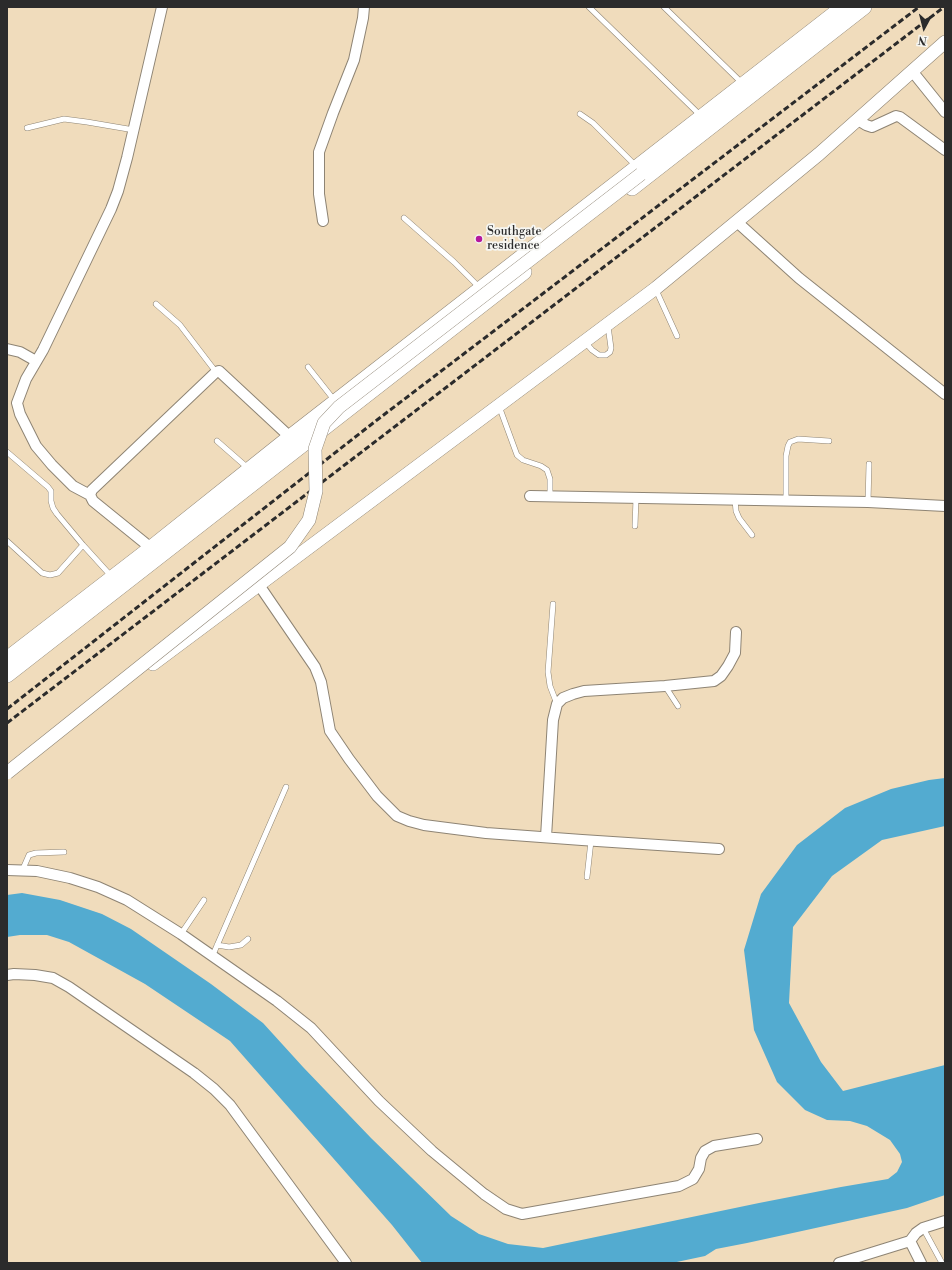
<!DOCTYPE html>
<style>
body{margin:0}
#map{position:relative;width:952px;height:1270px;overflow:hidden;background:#f0dcbc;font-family:"Libre Bodoni",serif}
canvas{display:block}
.frame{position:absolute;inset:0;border:8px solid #2b2b2b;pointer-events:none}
.north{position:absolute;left:904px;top:8px;width:40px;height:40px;-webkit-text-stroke:3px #f6f6f2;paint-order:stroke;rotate:187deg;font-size:11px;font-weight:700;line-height:16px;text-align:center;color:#2b2b2b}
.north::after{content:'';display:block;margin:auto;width:14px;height:18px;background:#2b2b2b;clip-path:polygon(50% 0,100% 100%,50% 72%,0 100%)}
</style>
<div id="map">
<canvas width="952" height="1270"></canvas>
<div class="frame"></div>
<div class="north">N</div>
</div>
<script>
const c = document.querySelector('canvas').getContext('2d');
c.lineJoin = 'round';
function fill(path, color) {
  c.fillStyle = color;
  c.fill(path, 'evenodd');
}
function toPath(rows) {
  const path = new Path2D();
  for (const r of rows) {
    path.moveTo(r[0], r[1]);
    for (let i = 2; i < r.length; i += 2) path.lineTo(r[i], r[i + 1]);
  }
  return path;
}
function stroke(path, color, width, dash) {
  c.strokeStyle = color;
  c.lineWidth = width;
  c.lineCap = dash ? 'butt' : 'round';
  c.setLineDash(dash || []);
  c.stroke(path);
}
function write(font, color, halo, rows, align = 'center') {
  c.font = font + ' "Libre Bodoni",serif';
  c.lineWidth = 3.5;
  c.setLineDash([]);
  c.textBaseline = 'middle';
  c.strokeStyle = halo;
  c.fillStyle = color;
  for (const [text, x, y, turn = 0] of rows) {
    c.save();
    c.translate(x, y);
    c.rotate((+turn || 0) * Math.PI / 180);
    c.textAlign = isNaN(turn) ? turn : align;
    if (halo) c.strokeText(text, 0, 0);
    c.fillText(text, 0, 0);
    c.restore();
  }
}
const water = toPath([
 [945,778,945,826,882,840,832,876,793,927,789,1003,821,1062,843,1091,945,1065,945,1195,907,1208,747,1243,716,1249,705,1256,672,1263,422,1263,392,1225,230,1041,145,984,69,942,47,935,20,935,7,937,7,895,22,893,60,900,102,914,131,929,211,984,263,1023,303,1067,371,1138,451,1216,479,1234,508,1244,543,1248,759,1203,841,1187,888,1179,897,1172,902,1162,900,1154,890,1140,867,1126,850,1121,827,1120,805,1110,777,1082,754,1030,744,950,761,894,797,845,845,808,891,789,929,780]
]);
const service = toPath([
 [589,7,701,116],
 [664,7,743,84],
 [580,114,593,123,636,166],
 [27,128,64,119,87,122,134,130],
 [404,218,454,262,480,288],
 [656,290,677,336],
 [156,304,180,325,216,372],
 [585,342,592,350,599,355,606,355,610,352,611,348,608,326],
 [308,367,335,401],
 [499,406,517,455,523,460,541,466,547,470,550,479,550,496],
 [217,441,249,469],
 [7,452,48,487,51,491,51,501,53,508,57,514,83,545,112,577],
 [735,500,736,511,739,518,752,535],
 [786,501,786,456,788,446,790,442,798,439,829,441],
 [868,502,869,464],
 [635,526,636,498],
 [7,541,42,573,50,575,58,573,83,545],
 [553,604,548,672,550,686,557,704],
 [665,686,678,706],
 [22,871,29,855,36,853,64,852],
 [587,877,591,841],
 [181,934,204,900],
 [217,945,229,947,241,945,248,939],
 [212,957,286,787],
 [923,1228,942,1263]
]);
const minor = toPath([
 [912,71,945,112],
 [858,120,866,125,872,127,896,116,900,117,945,150],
 [323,221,319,194,319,152,333,113,354,60,363,18,364,7],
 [737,222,799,278,945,394],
 [7,349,20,352,36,361],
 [90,495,92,490,216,372,219,371,290,437],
 [530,496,868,502,945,506],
 [151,548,93,501,90,495,73,486,52,465,36,446,20,414,17,403,26,379,43,350,111,209,118,191,127,158,162,7],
 [259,585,315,667,321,682,330,731,349,759,377,796,397,816,409,821,424,825,486,833,582,840,719,849],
 [546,837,553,720,557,704,563,698,573,694,584,691,665,686,714,681,721,676,728,666,735,653,736,632],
 [7,870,37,871,70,878,98,887,127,900,181,934,277,1001,311,1028,379,1101,432,1151,484,1194,506,1209,522,1214,679,1186,693,1179,699,1169,701,1158,705,1151,714,1146,757,1139],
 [7,975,14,974,35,975,53,978,69,987,194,1073,214,1089,230,1105,346,1263],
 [910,1241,921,1263],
 [839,1263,910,1241,916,1233,923,1228,945,1221]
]);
const tertiary = toPath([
 [153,664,656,288,819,154,945,42]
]);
const secondary = toPath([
 [632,188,864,7],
 [7,659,151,548,290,437,843,7],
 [7,675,524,272]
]);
const rail = toPath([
 [7,709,377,420,919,7],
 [7,723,944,7]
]);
const tertiaryBridge = toPath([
 [7,773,290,547,309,520,316,491,315,449,324,423,339,407,641,174]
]);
const markers = [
 [479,239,4,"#b5179e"]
];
const poiNames = [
 ["Southgate",487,232],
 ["residence",487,246]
];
fill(water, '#53abd0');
stroke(service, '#8e8474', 6);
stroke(minor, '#8e8474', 12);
stroke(tertiary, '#8e8474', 14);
stroke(secondary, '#8e8474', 16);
stroke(service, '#fff', 5);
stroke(minor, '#fff', 10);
stroke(tertiary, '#fff', 13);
stroke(secondary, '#fff', 15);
stroke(rail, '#2b2b2b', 3, [6, 3]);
stroke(tertiaryBridge, '#8e8474', 14, []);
stroke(tertiaryBridge, '#fff', 13);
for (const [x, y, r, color] of markers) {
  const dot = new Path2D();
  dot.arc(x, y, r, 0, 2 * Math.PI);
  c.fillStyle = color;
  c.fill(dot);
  stroke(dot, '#f6f6f2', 1.5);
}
write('12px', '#2b2b2b', '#f6f6f2', poiNames, 'left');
</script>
